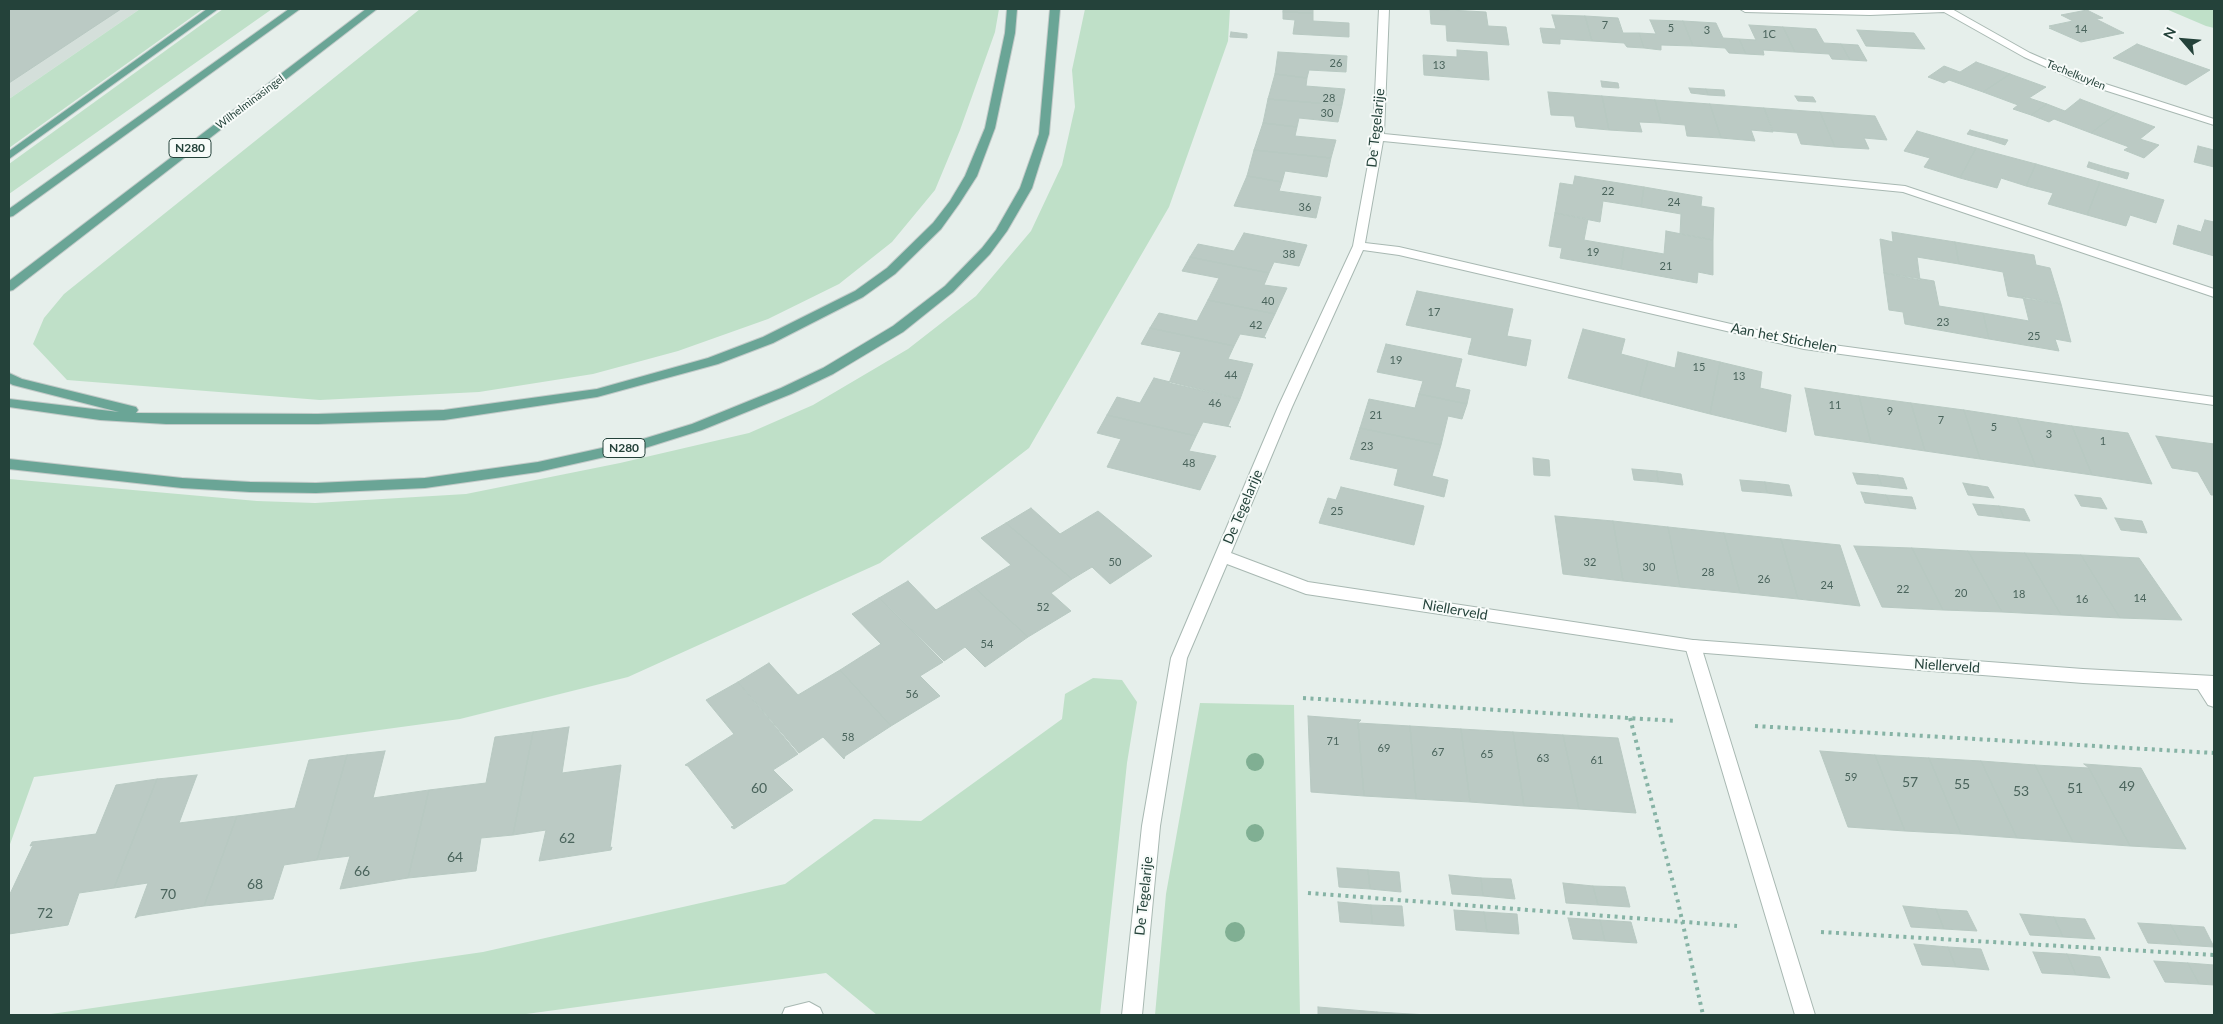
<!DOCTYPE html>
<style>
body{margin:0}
#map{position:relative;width:2223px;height:1024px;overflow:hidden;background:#e6efeb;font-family:Lato,sans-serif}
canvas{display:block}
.frame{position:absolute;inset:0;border:10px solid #24423a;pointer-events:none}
.north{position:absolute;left:2158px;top:15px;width:50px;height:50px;-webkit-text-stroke:4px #f7fbf9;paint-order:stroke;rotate:297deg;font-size:14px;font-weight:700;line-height:20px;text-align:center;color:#24423a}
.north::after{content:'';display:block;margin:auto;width:18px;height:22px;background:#24423a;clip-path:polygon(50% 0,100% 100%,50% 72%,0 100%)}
</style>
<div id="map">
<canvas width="2223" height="1024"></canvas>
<div class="frame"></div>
<div class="north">N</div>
</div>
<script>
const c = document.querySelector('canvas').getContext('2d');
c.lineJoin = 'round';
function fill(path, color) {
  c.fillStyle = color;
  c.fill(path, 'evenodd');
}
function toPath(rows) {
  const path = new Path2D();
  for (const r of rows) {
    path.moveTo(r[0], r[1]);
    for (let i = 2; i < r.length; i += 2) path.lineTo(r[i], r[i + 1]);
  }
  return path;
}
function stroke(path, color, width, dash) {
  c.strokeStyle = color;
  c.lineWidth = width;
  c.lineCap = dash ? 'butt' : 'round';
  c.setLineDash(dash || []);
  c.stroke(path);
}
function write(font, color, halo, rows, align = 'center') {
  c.font = font + ' Lato,sans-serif';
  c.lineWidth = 4;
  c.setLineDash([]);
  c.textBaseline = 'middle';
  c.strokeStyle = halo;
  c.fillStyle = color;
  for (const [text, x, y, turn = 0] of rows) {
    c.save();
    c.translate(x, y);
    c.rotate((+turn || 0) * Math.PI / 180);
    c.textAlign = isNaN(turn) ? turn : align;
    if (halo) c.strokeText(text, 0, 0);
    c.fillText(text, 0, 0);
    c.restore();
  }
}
const built = toPath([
 [9,9,140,9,9,99]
]);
const green = toPath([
 [140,9,203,9,9,148,9,99],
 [223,9,272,9,9,194,9,164],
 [420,9,999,9,995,32,960,130,935,190,892,242,839,284,768,319,678,351,593,374,479,392,320,400,67,380,33,344,44,318,64,294],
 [1085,9,1230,9,1228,41,1169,207,1029,448,880,563,628,677,460,719,34,777,9,847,9,479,257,501,315,503,466,494,620,463,749,433,813,405,908,349,976,296,1031,231,1062,165,1075,107,1072,70],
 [2166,9,2214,9,2214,28,2206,26],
 [1093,678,1122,680,1137,702,1127,763,1100,1015,877,1015,826,973,519,1015,44,1015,483,952,785,884,874,819,921,821,1062,719,1065,694],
 [1200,703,1294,705,1300,1015,1155,1015,1166,894]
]);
const building = toPath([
 [9,9,121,9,9,83,9,9],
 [1283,9,1313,9,1313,13,1283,12,1283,9],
 [1430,9,1486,12,1488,26,1506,27,1509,45,1447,41,1446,25,1431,24,1430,9],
 [2087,10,2103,18,2096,19,2124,33,2081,42,2049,28,2052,28,2049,26,2073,21,2061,15,2087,10],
 [1283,12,1313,13,1313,21,1349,23,1349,37,1293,34,1295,20,1283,19,1283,12],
 [1552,15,1585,16,1592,41,1560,39,1560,44,1543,43,1540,28,1556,29,1552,15],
 [1585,16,1618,18,1623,33,1639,33,1644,48,1627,47,1624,43,1592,41,1585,16],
 [1650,20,1683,21,1693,46,1661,45,1661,50,1644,48,1639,33,1656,34,1650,20],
 [1683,21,1716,23,1723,38,1739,39,1746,54,1729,53,1725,48,1693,46,1683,21],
 [1749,25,1783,27,1795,52,1763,50,1764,55,1746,54,1739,39,1756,40,1749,25],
 [1783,27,1816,29,1824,43,1841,44,1850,60,1832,59,1829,54,1795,52,1783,27],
 [1857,30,1914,33,1925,49,1866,46,1857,30],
 [1231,32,1247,34,1247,38,1230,37,1231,32],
 [1841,44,1858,45,1867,61,1850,60,1841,44],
 [2137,44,2156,51,2210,70,2186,85,2113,58,2137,44],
 [1457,50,1487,52,1489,80,1424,75,1423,55,1457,57,1457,50],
 [1278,52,1347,56,1346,72,1309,70,1307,78,1275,74,1278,52],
 [1976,62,2010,74,1983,92,1949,80,1944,83,1928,77,1944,66,1960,72,1976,62],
 [1275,74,1307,78,1306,86,1345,89,1342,105,1268,99,1275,74],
 [2010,74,2046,87,2029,98,2047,104,2031,115,2013,109,2018,105,1983,92,2010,74],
 [1601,81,1618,83,1619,88,1602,87,1601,81],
 [1689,88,1706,89,1708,95,1691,93,1689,88],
 [1706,89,1724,90,1725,96,1708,95,1706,89],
 [1548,92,1602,96,1609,130,1576,127,1574,116,1551,115,1548,92],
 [1602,96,1655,100,1661,123,1639,122,1642,132,1609,130,1602,96],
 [1795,96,1813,97,1816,102,1798,101,1795,96],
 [1268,99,1342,105,1338,122,1299,118,1297,127,1263,123,1268,99],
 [2080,99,2117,113,2091,133,2054,119,2049,122,2031,115,2047,104,2065,111,2080,99],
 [1655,100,1710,104,1721,138,1687,136,1685,125,1661,123,1655,100],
 [1710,104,1764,108,1773,132,1751,130,1755,141,1721,138,1710,104],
 [1764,108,1820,112,1835,147,1801,144,1797,133,1773,131,1764,108],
 [1820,112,1875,116,1887,140,1864,138,1869,149,1835,147,1820,112],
 [2117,113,2155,127,2140,139,2159,145,2144,158,2124,150,2129,147,2091,133,2117,113],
 [1263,123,1297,127,1295,136,1336,140,1331,158,1254,150,1263,123],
 [1970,130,1988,135,1986,139,1967,134,1970,130],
 [1917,131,1976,148,1960,178,1924,167,1930,158,1904,151,1917,131],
 [1988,135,2008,140,2005,145,1986,139,1988,135],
 [2198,146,2214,150,2214,167,2194,162,2198,146],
 [1976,148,2036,164,2026,186,2001,178,1997,188,1960,178,1976,148],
 [1254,150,1331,158,1327,177,1285,171,1282,182,1247,176,1254,150],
 [2089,162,2109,168,2107,173,2087,167,2089,162],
 [2036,164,2100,182,2087,215,2048,204,2053,193,2026,186,2036,164],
 [2109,168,2129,173,2127,179,2107,173,2109,168],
 [1247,176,1282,182,1279,191,1321,197,1316,218,1234,206,1247,176],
 [1575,176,1644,187,1641,207,1603,201,1600,222,1555,213,1560,183,1573,185,1575,176],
 [2100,182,2164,200,2156,223,2130,215,2126,226,2087,215,2100,182],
 [1644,187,1702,197,1701,206,1714,208,1713,240,1680,234,1681,214,1641,207,1644,187],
 [1555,213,1588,219,1584,240,1624,247,1621,269,1560,258,1562,248,1549,246,1555,213],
 [2205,220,2214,222,2214,256,2173,244,2178,225,2201,232,2205,220],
 [1666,231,1713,240,1713,275,1698,272,1697,283,1621,269,1624,247,1664,254,1666,231],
 [1892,232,1955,242,1959,264,1917,257,1920,280,1884,273,1880,239,1893,242,1892,232],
 [1244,233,1307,245,1299,266,1274,262,1269,273,1190,257,1198,244,1234,251,1244,233],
 [1955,242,2034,255,2036,265,2050,268,2061,304,2008,296,2003,272,1959,264,1955,242],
 [1190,257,1269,273,1264,285,1287,288,1275,314,1208,300,1219,278,1182,271,1190,257],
 [1884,273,1934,281,1939,306,1983,313,1989,339,1905,324,1903,312,1889,310,1884,273],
 [1417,291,1513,309,1507,336,1531,340,1526,366,1468,354,1472,338,1406,325,1417,291],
 [2023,297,2061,304,2071,342,2055,339,2059,351,1989,339,1983,313,2029,321,2023,297],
 [1208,300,1275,314,1264,337,1266,338,1240,334,1234,346,1150,328,1159,313,1197,321,1208,300],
 [1150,328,1234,346,1228,359,1253,364,1240,399,1169,383,1181,352,1141,344,1150,328],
 [1583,329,1625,339,1621,354,1648,361,1639,396,1568,378,1583,329],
 [1386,344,1462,359,1455,387,1470,390,1467,404,1419,394,1423,381,1377,372,1386,344],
 [1678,352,1720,362,1710,414,1639,396,1648,361,1675,368,1678,352],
 [1720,362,1762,372,1760,388,1791,395,1786,432,1710,414,1720,362],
 [1154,378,1240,399,1228,426,1231,427,1203,422,1196,436,1107,415,1117,397,1140,403,1154,378],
 [1805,388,1859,396,1871,443,1815,435,1805,388],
 [1419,394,1467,404,1462,419,1448,416,1441,445,1360,428,1369,399,1415,408,1419,394],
 [1859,396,1911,403,1925,451,1871,443,1859,396],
 [1911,403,1964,410,1980,459,1925,451,1911,403],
 [1964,410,2017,418,2036,467,1980,459,1964,410],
 [1107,415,1196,436,1189,451,1216,456,1200,490,1107,467,1121,439,1097,433,1107,415],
 [2017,418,2072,426,2092,475,2036,467,2017,418],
 [2072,426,2128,433,2152,484,2092,475,2072,426],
 [1360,428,1441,445,1432,476,1448,480,1444,497,1394,485,1398,469,1350,459,1360,428],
 [2156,436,2214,444,2214,495,2211,495,2198,472,2172,468,2156,436],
 [1533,458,1549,460,1550,476,1534,475,1533,458],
 [1632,469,1657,471,1658,482,1634,480,1632,469],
 [1657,471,1681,474,1683,485,1658,482,1657,471],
 [1853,473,1878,475,1882,486,1857,484,1853,473],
 [1878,475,1903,478,1907,489,1882,486,1878,475],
 [1740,480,1765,482,1767,493,1742,491,1740,480],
 [1765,482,1789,485,1792,496,1767,493,1765,482],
 [1963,483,1988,487,1994,498,1968,495,1963,483],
 [1341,487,1424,506,1414,545,1319,523,1328,498,1336,500,1341,487],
 [1861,492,1886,495,1891,506,1865,503,1861,492],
 [1886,495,1912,497,1916,509,1891,506,1886,495],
 [2075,495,2101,498,2107,509,2081,506,2075,495],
 [1973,504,1999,506,2004,518,1978,515,1973,504],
 [1999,506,2024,509,2030,521,2004,518,1999,506],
 [1031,508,1060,534,1098,511,1152,556,1110,584,1092,567,1072,579,1006,523,1031,508],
 [1555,516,1613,521,1623,581,1563,574,1555,516],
 [2115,518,2142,521,2147,533,2121,530,2115,518],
 [1613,521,1668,527,1680,587,1623,581,1613,521],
 [1006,523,1072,579,1051,593,1071,611,1028,637,974,587,1011,565,981,538,1006,523],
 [1668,527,1724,533,1740,593,1680,587,1668,527],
 [1724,533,1781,539,1798,599,1740,593,1724,533],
 [1781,539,1840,545,1860,606,1798,599,1781,539],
 [1854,546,1912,548,1943,610,1882,607,1854,546],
 [1912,548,1968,551,2002,612,1943,610,1912,548],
 [1968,551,2025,553,2061,615,2002,612,1968,551],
 [2025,553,2081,555,2120,618,2061,615,2025,553],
 [2081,555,2139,558,2182,620,2120,618,2081,555],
 [908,581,936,610,974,587,1028,637,985,667,965,647,944,661,879,598,908,581],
 [879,598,943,662,920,676,940,696,891,726,840,670,881,644,852,614,879,598],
 [769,663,798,695,840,670,891,726,845,756,844,759,823,737,799,753,738,682,769,663],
 [738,682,798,754,773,770,793,790,734,829,731,827,734,826,688,766,685,765,734,734,706,700,738,682],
 [1308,716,1361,720,1358,723,1364,796,1311,792,1308,716],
 [1358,723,1410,726,1416,799,1364,796,1358,723],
 [1410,726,1461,729,1470,802,1416,799,1410,726],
 [569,727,562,773,621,765,610,848,612,847,611,850,539,861,546,830,513,835,533,732,569,727],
 [1461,729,1513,732,1524,806,1470,802,1461,729],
 [533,732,513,835,481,838,476,871,408,878,429,790,486,783,495,737,533,732],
 [1513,732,1563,735,1579,809,1524,806,1513,732],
 [1563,735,1618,738,1636,813,1579,809,1563,735],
 [385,751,373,798,429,790,408,878,340,889,350,856,317,860,347,755,385,751],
 [1820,751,1875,755,1905,831,1848,827,1820,751],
 [347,755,317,860,284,865,273,899,204,906,237,816,295,808,309,760,347,755],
 [1875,755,1929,758,1961,834,1905,831,1875,755],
 [1929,758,1981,761,2017,838,1961,834,1929,758],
 [1981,761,2035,765,2073,842,2017,838,1981,761],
 [2084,764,2141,768,2186,849,2130,846,2089,768,2084,764],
 [2035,765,2089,768,2130,846,2073,842,2035,765],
 [197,775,179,823,237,816,204,906,139,916,135,918,148,883,114,888,157,779,197,775],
 [157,779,114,888,79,893,68,925,9,934,9,896,33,845,30,846,32,842,96,834,116,785,157,779],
 [1337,868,1368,870,1370,889,1339,887,1337,868],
 [1368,870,1399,872,1401,892,1370,889,1368,870],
 [1449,875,1481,878,1483,896,1452,894,1449,875],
 [1481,878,1511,879,1515,899,1483,896,1481,878],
 [1563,883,1593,886,1598,905,1566,903,1563,883],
 [1593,886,1625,887,1630,907,1598,905,1593,886],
 [1338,902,1371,905,1372,924,1340,922,1338,902],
 [1371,905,1402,906,1404,926,1372,924,1371,905],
 [1903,906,1936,909,1944,929,1911,927,1903,906],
 [1936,909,1967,911,1977,931,1944,929,1936,909],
 [1454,910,1484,912,1487,932,1456,930,1454,910],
 [1484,912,1517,914,1519,934,1487,932,1484,912],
 [2020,914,2054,917,2063,937,2030,935,2020,914],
 [2054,917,2085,919,2095,939,2063,937,2054,917],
 [1568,918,1600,920,1605,941,1573,939,1568,918],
 [1600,920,1631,922,1637,943,1605,941,1600,920],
 [2138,923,2171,925,2182,945,2148,943,2138,923],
 [2171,925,2204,927,2214,947,2182,945,2171,925],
 [1914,944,1948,947,1956,967,1922,965,1914,944],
 [1948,947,1981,949,1989,970,1956,967,1948,947],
 [2033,952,2067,954,2076,975,2042,973,2033,952],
 [2067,954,2100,957,2110,978,2076,975,2067,954],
 [2154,961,2188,963,2199,984,2165,982,2154,961],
 [2188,963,2214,965,2214,985,2199,984,2188,963],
 [1318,1007,1377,1012,1377,1015,1318,1015,1318,1007],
 [1377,1012,1428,1015,1377,1015,1377,1012]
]);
const path = toPath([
 [1303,698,1677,721],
 [1630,718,1678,902,1703,1015],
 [1755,726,2214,753],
 [1308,893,1737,926],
 [1821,932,2214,955]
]);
const lane = toPath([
 [1693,640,1699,641,1701,646,1815,1015,1795,1015,1685,646,1687,641,1693,640],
 [2202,676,2208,678,2214,687,2214,707,2208,705,2194,683,2196,678,2202,676]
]);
const street = toPath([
 [1379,9,1389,9,1384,134,1905,186,2214,289,2214,297,1903,192,1383,141,1365,243,1399,247,1804,341,2214,397,2214,405,1804,349,1399,255,1363,250,1292,407,1231,553,1308,582,1693,640,2083,669,2214,676,2214,690,2083,683,1693,652,1306,594,1227,564,1187,658,1160,826,1142,1015,1122,1015,1142,826,1171,658,1278,407,1353,246,1373,137,1379,9],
 [1740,9,1952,9,2030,53,2087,78,2214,119,2214,125,2079,82,2024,57,1944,12,1870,15,1745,12,1740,9],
 [809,1002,820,1008,823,1015,782,1015,785,1008,809,1002]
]);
const primary = toPath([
 [207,9,218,9,9,159,9,151,207,9],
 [289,9,300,9,13,216,9,217,9,209,289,9],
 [366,9,377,9,13,290,9,291,9,281,366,9],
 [1007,9,1017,9,1015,33,995,128,977,176,959,204,941,229,895,274,863,297,773,343,718,364,597,397,444,420,318,424,166,424,100,420,9,407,9,399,119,412,13,385,9,383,9,373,22,379,136,407,138,410,136,413,318,414,444,410,597,389,708,358,763,337,855,291,887,268,933,223,950,201,965,176,985,128,1005,33,1007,9],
 [1050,9,1060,9,1049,134,1032,188,1007,231,990,254,953,292,903,332,833,374,791,394,702,430,645,448,538,472,425,488,316,493,250,492,182,488,9,469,9,459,182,478,250,482,316,483,425,478,538,462,643,439,692,424,781,388,823,368,893,326,945,286,982,248,996,230,1020,188,1039,134,1050,9]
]);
const trees = [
 [1255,762,9],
 [1255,833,9],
 [1235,932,10]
];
const numberNames = [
 ["7",1605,25],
 ["5",1671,28],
 ["14",2081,29],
 ["3",1707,30],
 ["1C",1769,34],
 ["26",1336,63],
 ["13",1439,65],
 ["28",1329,98],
 ["30",1327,113],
 ["22",1608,191],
 ["24",1674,202],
 ["36",1305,207],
 ["19",1593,252],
 ["38",1289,254],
 ["21",1666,266],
 ["40",1268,301],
 ["17",1434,312],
 ["23",1943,322],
 ["42",1256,325],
 ["25",2034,336],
 ["19",1396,360],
 ["15",1699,367],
 ["44",1231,375],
 ["13",1739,376],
 ["46",1215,403],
 ["11",1835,405],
 ["9",1890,411],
 ["21",1376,415],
 ["7",1941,420],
 ["5",1994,427],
 ["3",2049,434],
 ["1",2103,441],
 ["23",1367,446],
 ["48",1189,463],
 ["25",1337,511],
 ["50",1115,562],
 ["32",1590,562],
 ["30",1649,567],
 ["28",1708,572],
 ["26",1764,579],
 ["24",1827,585],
 ["22",1903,589],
 ["20",1961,593],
 ["18",2019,594],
 ["14",2140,598],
 ["16",2082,599],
 ["52",1043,607],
 ["54",987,644],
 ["56",912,694],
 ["58",848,737],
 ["71",1333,741],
 ["69",1384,748],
 ["67",1438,752],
 ["65",1487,754],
 ["63",1543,758],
 ["61",1597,760],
 ["59",1851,777]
];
const farStreetnames = [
 ["Techelkuylen",2076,75,22],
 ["Wilhelminasingel",250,102,-37]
];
const shields = [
 [190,148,42],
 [624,448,42]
];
const shieldNames = [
 ["N280",190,148],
 ["N280",624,448]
];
const streetNames = [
 ["De Tegelarije",1376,128,-84],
 ["Aan het Stichelen",1784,338,11],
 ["De Tegelarije",1243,507,-67],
 ["Niellerveld",1455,610,10],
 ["Niellerveld",1947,666,4],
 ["De Tegelarije",1144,896,-84]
];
const nearNumbernames = [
 ["57",1910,782],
 ["55",1962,784],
 ["49",2127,786],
 ["60",759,788],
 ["51",2075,788],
 ["53",2021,791],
 ["62",567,838],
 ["64",455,857],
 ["66",362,871],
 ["68",255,884],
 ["70",168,894],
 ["72",45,913]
];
fill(built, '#d4dfda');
fill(green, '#bfe0c8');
fill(building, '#bbcac4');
stroke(building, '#b8c9c2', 1);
stroke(lane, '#a8b8b2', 2);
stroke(street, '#a8b8b2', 2);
stroke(primary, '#c2cac8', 2);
stroke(path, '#86b3a5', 4, [3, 4.5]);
fill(lane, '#fff');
fill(street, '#fff');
fill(primary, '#6aa596');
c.fillStyle = '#80af93';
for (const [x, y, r] of trees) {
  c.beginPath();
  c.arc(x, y, r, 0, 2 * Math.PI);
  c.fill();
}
write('11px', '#4a645c', null, numberNames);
write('11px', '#24423a', '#f7fbf9', farStreetnames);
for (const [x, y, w] of shields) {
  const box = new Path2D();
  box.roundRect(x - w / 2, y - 9.5, w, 19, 4);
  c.fillStyle = '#f7fbf9';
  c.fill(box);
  stroke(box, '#24423a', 1);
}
write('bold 12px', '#24423a', null, shieldNames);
write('14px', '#24423a', '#f7fbf9', streetNames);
write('14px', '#4a645c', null, nearNumbernames);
</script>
